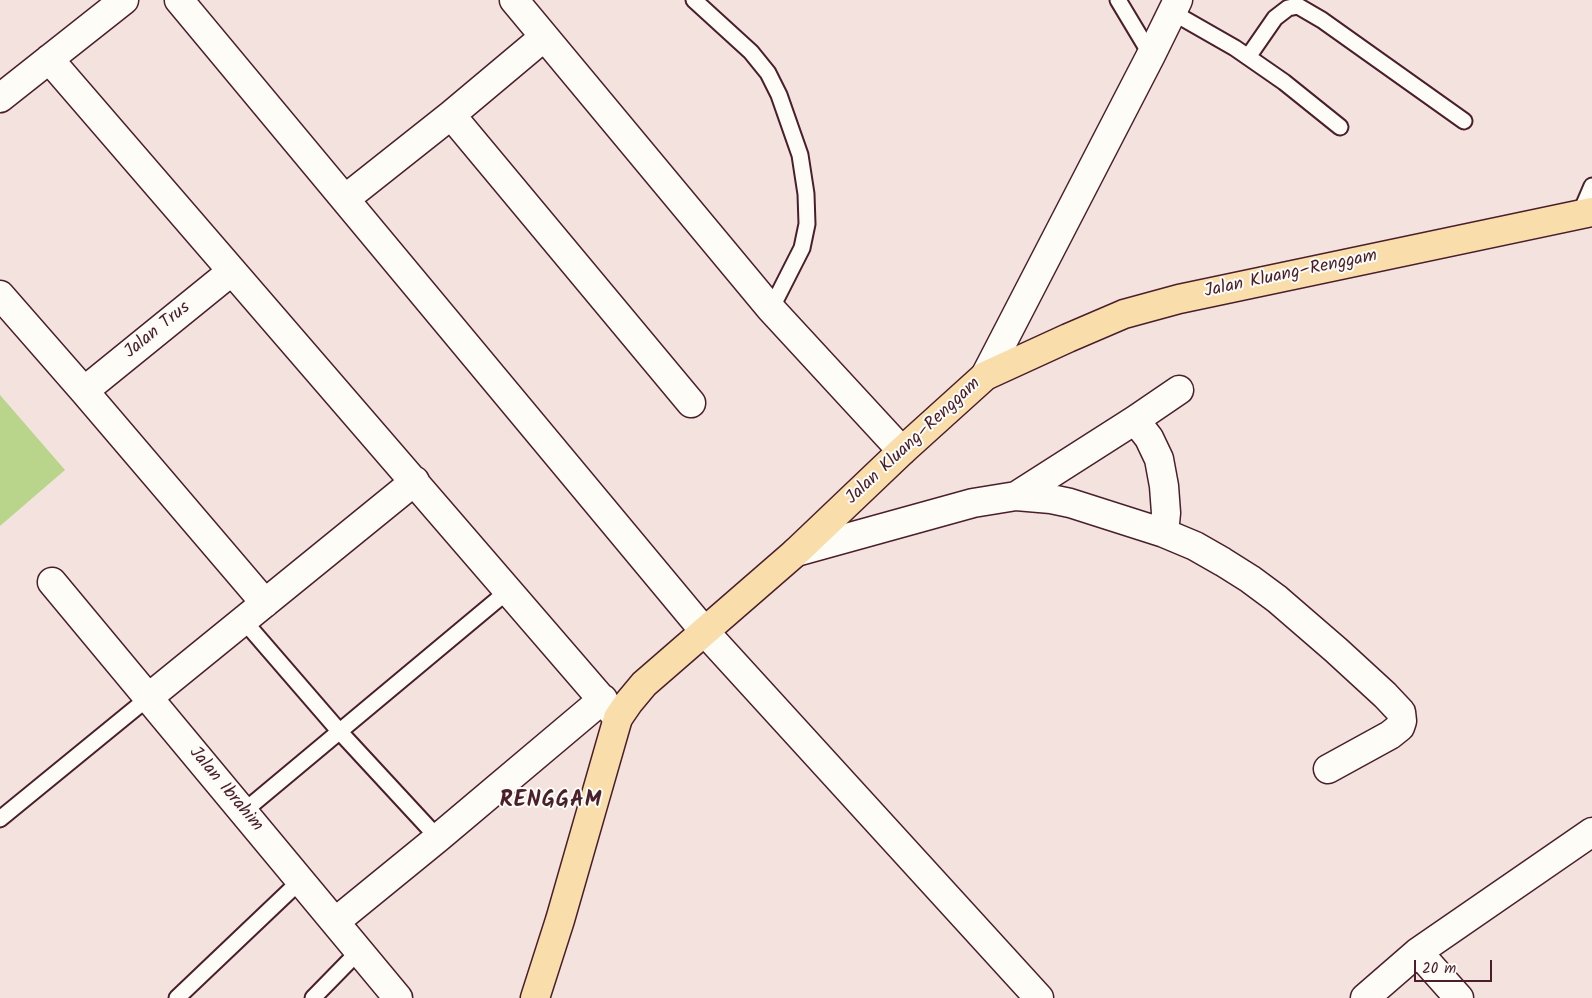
<!DOCTYPE html>
<meta charset="utf-8">
<style>
body{margin:0}
#map{position:relative;width:1592px;height:998px;overflow:hidden;background:#f4e2de;font-family:Kalam,sans-serif}
canvas{display:block}
.scale{position:absolute;left:1414px;top:960px;width:78px;height:22px;box-sizing:border-box;border:2px solid #4a1f2b;border-top:0;padding-left:6px;font-size:15px;line-height:18px;white-space:nowrap;color:#4a1f2b;-webkit-text-stroke:4px #fdfcf7;paint-order:stroke}
</style>
<div id="map">
<canvas width="1592" height="998"></canvas>
<div class="scale">20 m</div>
</div>
<script>
const c = document.querySelector('canvas').getContext('2d');
c.lineJoin = 'round';
function fill(path, color) {
  c.fillStyle = color;
  c.fill(path, 'evenodd');
}
function toPath(rows) {
  const path = new Path2D();
  for (const r of rows) {
    path.moveTo(r[0], r[1]);
    for (let i = 2; i < r.length; i += 2) path.lineTo(r[i], r[i + 1]);
  }
  return path;
}
function stroke(path, color, width, dash) {
  c.strokeStyle = color;
  c.lineWidth = width;
  c.lineCap = dash ? 'butt' : 'round';
  c.setLineDash(dash || []);
  c.stroke(path);
}
function write(font, color, halo, rows, align = 'center') {
  c.font = font + ' Kalam,sans-serif';
  c.lineWidth = 4;
  c.setLineDash([]);
  c.textBaseline = 'middle';
  c.strokeStyle = halo;
  c.fillStyle = color;
  for (const [text, x, y, turn = 0] of rows) {
    c.save();
    c.translate(x, y);
    c.rotate((+turn || 0) * Math.PI / 180);
    c.textAlign = isNaN(turn) ? turn : align;
    if (halo) c.strokeText(text, 0, 0);
    c.fillText(text, 0, 0);
    c.restore();
  }
}
const green = toPath([
 [0,395,65,470,0,526]
]);
const lane = toPath([
 [694,0,751,52,768,73,779,95,800,155,806,194,807,224,802,248,771,309],
 [1118,0,1151,55],
 [1172,12,1235,48,1284,82,1340,127],
 [1248,57,1275,18,1288,8,1298,6,1322,20,1464,121],
 [1580,214,1592,186],
 [244,621,340,732,438,838],
 [243,812,509,590],
 [0,819,148,698],
 [177,998,300,881],
 [313,998,359,951]
]);
const street = toPath([
 [179,0,705,632,1039,998],
 [514,0,771,309,902,451],
 [49,59,618,718],
 [0,98,124,0],
 [451,115,691,403],
 [345,199,451,115,544,37],
 [0,295,84,391,265,603],
 [985,376,1151,55,1178,0],
 [84,391,232,271],
 [1135,420,1149,438,1159,459,1164,486,1166,513,1164,533],
 [1016,496,1135,420,1179,390],
 [796,552,973,503,1016,496,1051,499,1070,503,1164,533,1195,546,1223,562,1250,579,1277,599,1336,650,1385,695,1401,712,1402,721,1400,727,1390,735,1328,769],
 [52,582,398,998],
 [148,698,415,481],
 [335,922,438,838,603,699],
 [1418,952,1459,998],
 [1365,998,1418,952,1592,832]
]);
const primary = toPath([
 [535,998,560,920,618,718,629,702,644,684,796,552,902,451,985,376,1068,338,1124,314,1179,299,1592,212]
]);
const streetNames = [
 ["Jalan Kluang–Renggam",1291,275,-12],
 ["Jalan Trus",158,331,-39],
 ["Jalan Kluang–Renggam",914,442,-43],
 ["Jalan Ibrahim",225,790,50]
];
const districtNames = [
 ["RENGGAM",551,802]
];
fill(green, '#b9d58c');
stroke(lane, '#4a1f2b', 19);
stroke(street, '#4a1f2b', 31);
stroke(primary, '#4a1f2b', 31);
stroke(lane, '#fdfcf7', 15);
stroke(street, '#fdfcf7', 28);
stroke(primary, '#f9deab', 28);
write('18px', '#4a1f2b', '#fdfcf7', streetNames);
c.letterSpacing = '1px';
write('bold 22px', '#4a1f2b', '#fdfcf7', districtNames);
c.letterSpacing = '0px';
</script>
